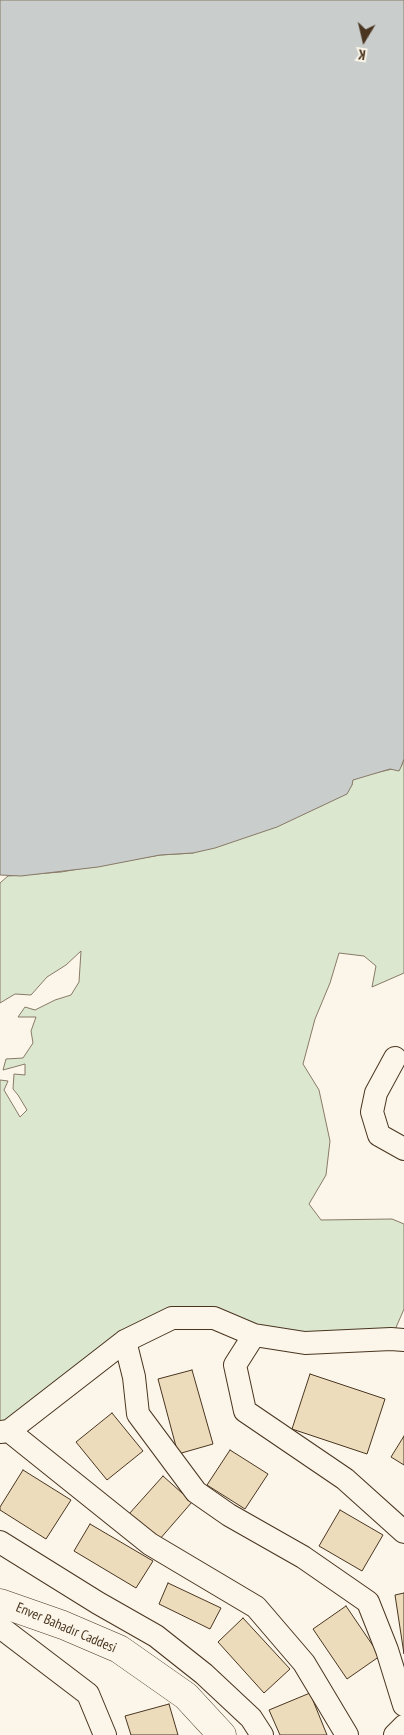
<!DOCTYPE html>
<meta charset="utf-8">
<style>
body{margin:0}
#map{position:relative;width:404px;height:1735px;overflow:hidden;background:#fbf6e9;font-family:"PT Sans Narrow",sans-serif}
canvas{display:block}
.north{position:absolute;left:339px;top:15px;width:50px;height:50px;-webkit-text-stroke:4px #fbf6e9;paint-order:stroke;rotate:189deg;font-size:14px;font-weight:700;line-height:20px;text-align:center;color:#4a3520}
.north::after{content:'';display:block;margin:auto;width:18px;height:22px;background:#4a3520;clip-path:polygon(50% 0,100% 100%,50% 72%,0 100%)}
</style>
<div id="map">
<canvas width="404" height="1735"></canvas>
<div class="north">K</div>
</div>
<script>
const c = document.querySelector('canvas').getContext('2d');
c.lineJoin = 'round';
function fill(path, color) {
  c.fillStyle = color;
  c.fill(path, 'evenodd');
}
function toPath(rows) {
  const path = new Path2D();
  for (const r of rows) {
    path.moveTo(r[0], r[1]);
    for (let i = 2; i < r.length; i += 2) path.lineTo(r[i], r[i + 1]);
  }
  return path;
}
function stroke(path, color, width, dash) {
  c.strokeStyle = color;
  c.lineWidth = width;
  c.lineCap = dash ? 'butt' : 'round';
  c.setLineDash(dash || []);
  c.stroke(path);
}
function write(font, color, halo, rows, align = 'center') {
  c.font = font + ' "PT Sans Narrow",sans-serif';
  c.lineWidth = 4;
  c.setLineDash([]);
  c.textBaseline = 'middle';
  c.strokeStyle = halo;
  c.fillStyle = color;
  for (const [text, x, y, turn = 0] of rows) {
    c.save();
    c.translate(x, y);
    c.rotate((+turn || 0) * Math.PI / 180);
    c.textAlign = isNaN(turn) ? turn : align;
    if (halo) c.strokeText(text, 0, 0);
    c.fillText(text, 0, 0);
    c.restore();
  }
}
const green = toPath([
 [404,759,404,973,372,987,376,966,364,956,339,953,330,983,315,1019,303,1064,319,1090,330,1141,326,1175,309,1204,321,1220,392,1219,404,1224,404,1309,391,1339,305,1343,172,1318,0,1432,0,1080,8,1081,4,1090,20,1117,27,1110,18,1095,13,1089,14,1074,25,1075,25,1064,3,1070,6,1059,23,1058,33,1043,31,1031,36,1017,18,1017,25,1007,35,1010,55,1000,71,995,79,982,81,951,66,965,47,977,31,995,15,994,0,1003,0,883,8,876,61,872,160,855,193,853,352,785,352,780,362,776,401,767,404,759]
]);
const water = toPath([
 [0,0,404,0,404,759,401,767,399,771,390,769,353,780,352,785,347,794,277,827,215,848,193,853,160,855,98,867,21,876,0,875,0,0]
]);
const building = toPath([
 [192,1370,213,1444,178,1454,158,1379,192,1370],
 [310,1374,385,1399,367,1454,292,1429,310,1374],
 [112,1413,143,1451,107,1480,76,1442,112,1413],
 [404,1436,404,1465,391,1457,404,1436],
 [230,1450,268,1474,245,1509,207,1485,230,1450],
 [23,1470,71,1500,46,1539,0,1510,0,1507,23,1470],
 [163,1476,192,1502,159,1540,129,1514,163,1476],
 [340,1510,383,1535,362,1571,319,1546,340,1510],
 [90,1524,153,1561,136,1588,74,1551,90,1524],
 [168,1583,221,1608,210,1629,159,1604,168,1583],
 [404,1593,404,1654,395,1595,404,1593],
 [346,1606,380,1656,347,1679,313,1629,346,1606],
 [243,1618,290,1669,264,1693,218,1642,243,1618],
 [310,1693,327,1735,280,1735,269,1710,310,1693],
 [169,1704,178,1735,131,1735,125,1716,169,1704]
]);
const street = toPath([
 [395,1058,376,1093,372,1112,379,1135,404,1149],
 [254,1335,235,1365,245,1411,345,1479,404,1532],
 [125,1341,134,1377,138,1414,196,1492,229,1515,303,1557,368,1602,387,1650,404,1705],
 [9,1431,150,1544,256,1607,304,1663,347,1735],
 [0,1432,9,1431,125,1341,172,1318,214,1318,254,1335,305,1343,391,1339,404,1340],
 [0,1542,98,1603,156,1636,204,1674,251,1718,262,1735],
 [0,1627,88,1694,105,1735],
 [395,1735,404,1726]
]);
const secondary = toPath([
 [0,1603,63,1625,119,1649,186,1696,222,1735]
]);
const streetNames = [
 ["Enver Bahadır Caddesi",66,1628,23]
];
fill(green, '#dce7d0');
stroke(green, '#887966', 1);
fill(water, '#c9cecd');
stroke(water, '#887966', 1);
fill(building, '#ecdcbc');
stroke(building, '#4a3520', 1);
stroke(street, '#4a3520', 24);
stroke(secondary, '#4a3520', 29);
stroke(street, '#fbf6e9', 22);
stroke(secondary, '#fbf6e9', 28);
write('14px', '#4a3520', '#fbf6e9', streetNames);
</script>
